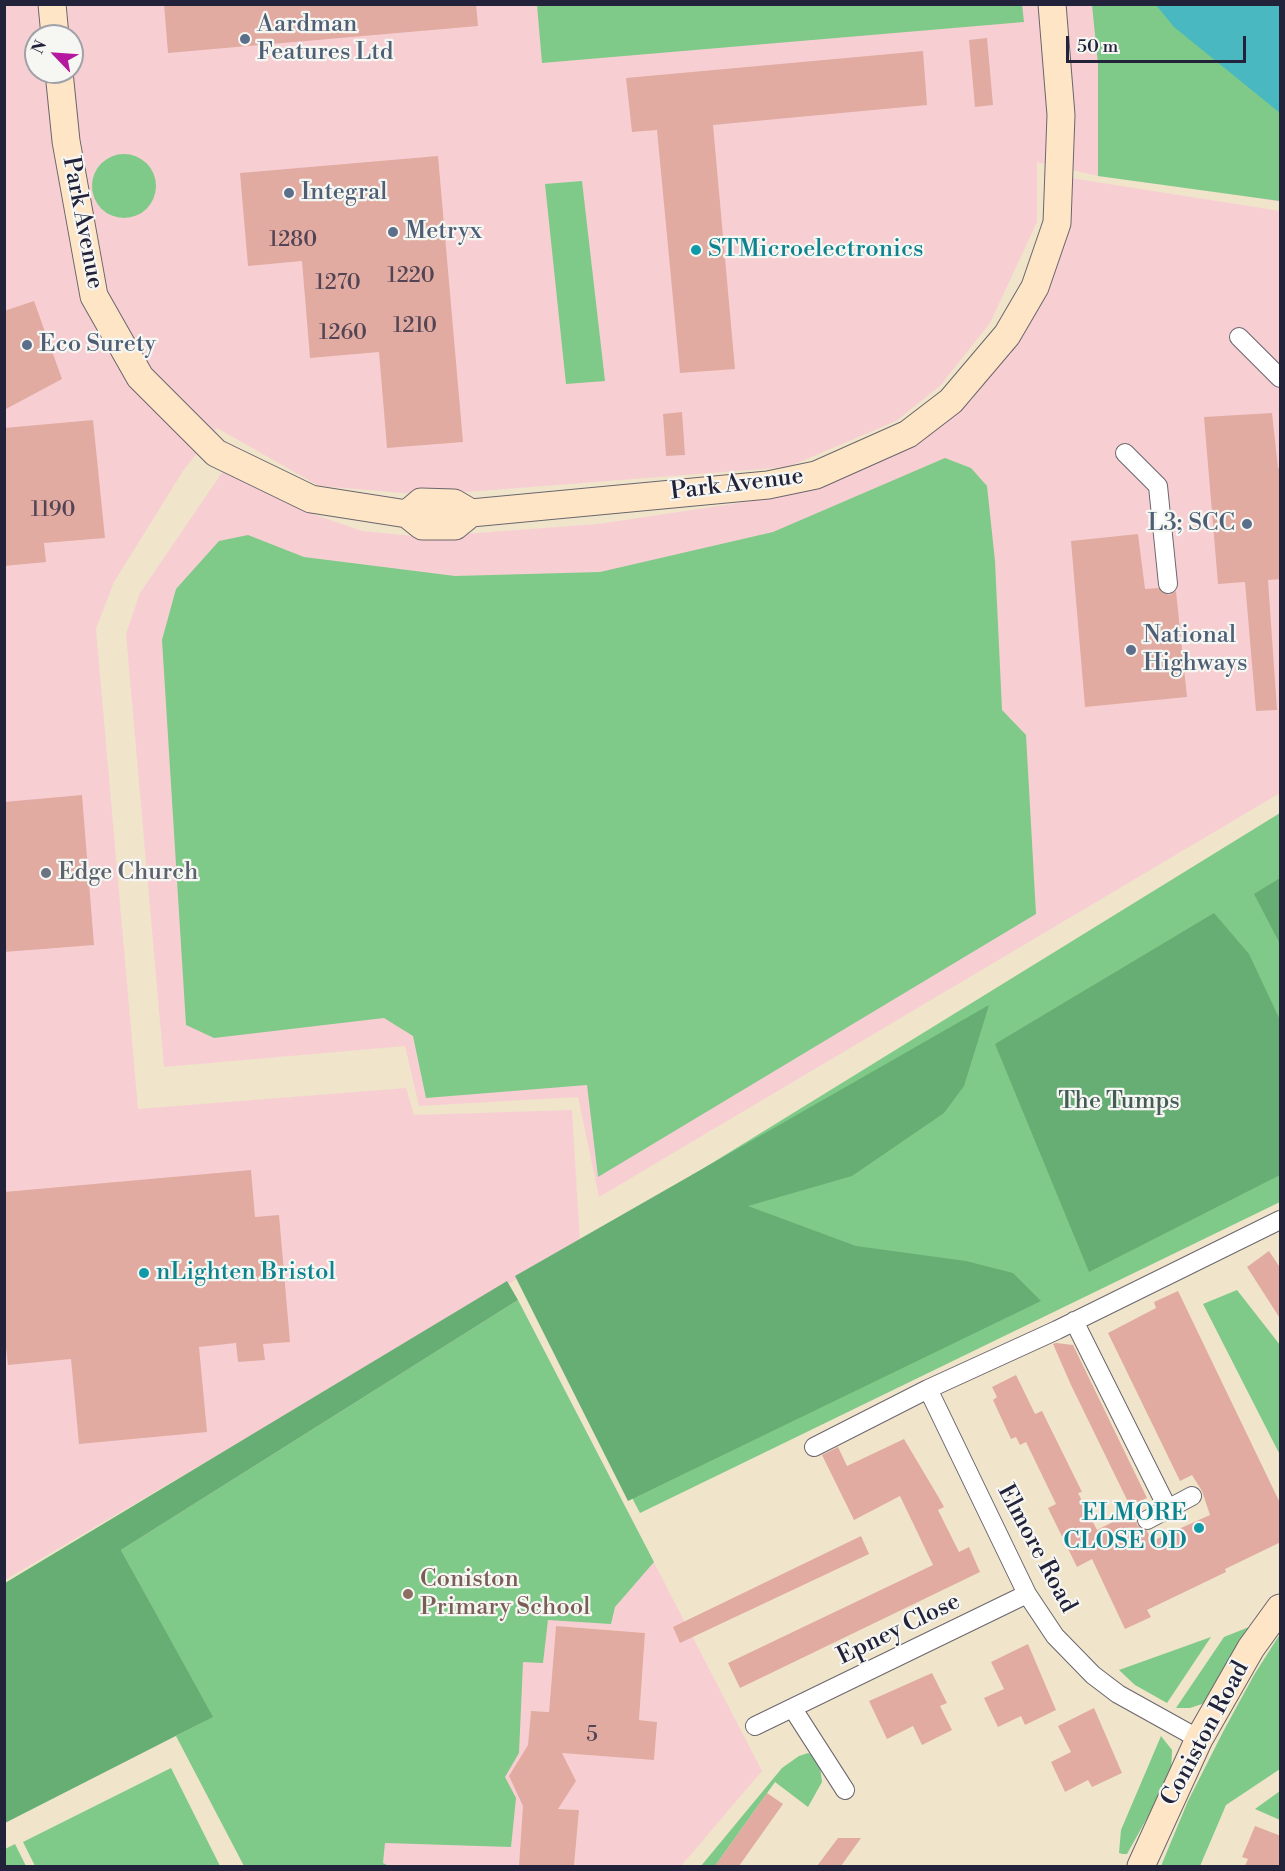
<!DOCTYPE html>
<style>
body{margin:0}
#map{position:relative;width:1285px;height:1871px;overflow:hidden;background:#f0e4cb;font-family:"Libre Bodoni",serif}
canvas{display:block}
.frame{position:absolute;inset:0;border:6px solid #22223b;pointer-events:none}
.north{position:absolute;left:24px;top:24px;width:60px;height:60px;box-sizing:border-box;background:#f6f6f2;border:2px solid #a1a1a9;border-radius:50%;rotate:295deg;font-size:16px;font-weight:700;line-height:24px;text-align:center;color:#22223b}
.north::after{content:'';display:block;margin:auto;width:21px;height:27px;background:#b5179e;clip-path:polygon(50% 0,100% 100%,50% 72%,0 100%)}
.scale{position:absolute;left:1066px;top:36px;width:180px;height:27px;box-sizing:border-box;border:3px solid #22223b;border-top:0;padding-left:8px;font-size:18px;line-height:21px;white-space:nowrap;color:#22223b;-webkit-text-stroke:4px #f6f6f2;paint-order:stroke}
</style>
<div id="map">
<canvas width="1285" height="1871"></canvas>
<div class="frame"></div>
<div class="north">N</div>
<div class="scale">50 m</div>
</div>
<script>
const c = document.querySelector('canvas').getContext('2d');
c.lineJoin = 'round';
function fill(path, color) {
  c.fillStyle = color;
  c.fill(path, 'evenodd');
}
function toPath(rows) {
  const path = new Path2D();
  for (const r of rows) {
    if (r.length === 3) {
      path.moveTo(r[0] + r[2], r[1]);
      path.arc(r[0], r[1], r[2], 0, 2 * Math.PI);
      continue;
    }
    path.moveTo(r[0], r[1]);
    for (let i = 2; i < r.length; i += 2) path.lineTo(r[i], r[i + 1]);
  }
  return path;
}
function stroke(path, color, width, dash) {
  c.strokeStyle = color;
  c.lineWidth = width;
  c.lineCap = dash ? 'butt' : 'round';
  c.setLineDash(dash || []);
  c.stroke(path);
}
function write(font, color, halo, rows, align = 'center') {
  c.font = font + ' "Libre Bodoni",serif';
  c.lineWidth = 4.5;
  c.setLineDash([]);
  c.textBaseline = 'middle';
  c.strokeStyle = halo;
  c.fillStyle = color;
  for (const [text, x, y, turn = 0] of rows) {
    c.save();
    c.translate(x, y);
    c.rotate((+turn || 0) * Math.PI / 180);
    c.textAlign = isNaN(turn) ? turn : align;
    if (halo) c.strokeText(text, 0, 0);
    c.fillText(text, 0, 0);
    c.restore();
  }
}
const built = toPath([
 [4,5,1280,5,1280,202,1166,183,1098,176,1037,162,1037,222,990,323,940,386,896,421,788,467,428,495,319,486,217,428,183,471,114,582,96,629,138,1109,406,1088,414,1115,572,1110,580,1242,5,1580],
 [36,36,72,36,72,72,36,72],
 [1071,178,1280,211,1280,793,599,1197,578,1097,419,1106,405,1046,164,1067,126,634,140,593,223,471,307,512,362,531,423,537,598,524,766,499,821,487,913,445,970,402,1027,328,1063,242],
 [518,1300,762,1771,681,1866,574,1866,579,1810,534,1807,575,1781,566,1761,553,1760,553,1752,657,1722,639,1720,645,1633,556,1626,549,1712,531,1711,519,1866,244,1866,176,1736,212,1717,121,1550]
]);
const green = toPath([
 [1022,4,1024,22,542,63,537,5],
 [1092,5,1280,5,1280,201,1098,176,1098,64],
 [124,186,32],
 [582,181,605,381,566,384,545,184],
 [945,458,971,468,987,486,995,561,1002,710,1026,735,1036,914,598,1177,587,1085,426,1098,413,1036,384,1018,214,1038,186,1025,162,640,176,589,219,541,248,535,304,557,455,576,600,572,773,532],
 [1280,813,1280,1202,640,1513,519,1282],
 [1237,1290,1280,1345,1280,1455,1203,1304],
 [518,1300,654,1562,615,1607,611,1624,548,1620,543,1663,523,1662,519,1753,505,1777,516,1798,511,1847,385,1843,383,1863,389,1866,244,1866,176,1736,212,1717,121,1550],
 [1259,1623,1212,1696,1202,1704,1190,1708,1176,1708,1224,1637],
 [1280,1634,1280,1769,1226,1805,1200,1866,1161,1866,1188,1801,1224,1730,1254,1675],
 [1211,1637,1167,1703,1135,1685,1119,1670],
 [1161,1736,1172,1750,1171,1775,1127,1854,1123,1854,1119,1853,1121,1830],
 [808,1753,814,1756,820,1766,822,1782,808,1807,775,1782,715,1866,701,1866,782,1768,799,1756],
 [171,1768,220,1866,35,1866,23,1842],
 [1280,1791,1280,1820,1255,1809],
 [15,1844,26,1866,5,1866,5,1849]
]);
const forest = toPath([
 [1280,878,1280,944,1254,894],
 [1214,913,1249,954,1280,1020,1280,1175,1089,1272,995,1044],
 [989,1005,964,1086,944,1113,852,1176,748,1206,856,1246,966,1261,1013,1273,1041,1301,628,1501,515,1276],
 [507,1281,518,1300,121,1550,213,1717,5,1823,5,1583]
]);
const water = toPath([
 [1156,5,1280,5,1280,113,1174,27]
]);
const building = toPath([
 [164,4,476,4,478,26,168,53],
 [987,38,993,105,975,107,969,40],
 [923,51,927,105,713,125,735,369,680,373,657,130,632,132,626,78],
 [438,156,463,442,387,448,379,352,310,358,302,261,248,266,240,173],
 [34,301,62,379,4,410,4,311],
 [682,412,685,455,666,456,663,414],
 [1272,413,1278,468,1281,468,1281,579,1268,580,1277,710,1256,711,1245,582,1218,584,1204,417],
 [93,420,105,538,44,543,46,562,4,566,4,428],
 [1138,534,1145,589,1158,588,1169,595,1176,591,1187,697,1085,707,1071,541],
 [82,795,94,945,4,952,4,802],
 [251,1170,255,1217,279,1215,290,1342,263,1344,265,1360,238,1362,236,1343,199,1347,207,1432,79,1444,71,1359,8,1365,4,1330,4,1192],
 [1269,1251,1281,1269,1281,1320,1247,1267],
 [1178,1291,1281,1505,1281,1542,1225,1569,1226,1572,1147,1610,1151,1617,1125,1629,1092,1559,1077,1567,1048,1508,1056,1504,1026,1442,1020,1445,1016,1437,1011,1439,993,1400,997,1397,992,1387,1016,1375,1035,1414,1042,1411,1082,1492,1078,1493,1097,1530,1136,1510,1137,1525,1147,1531,1152,1541,1210,1515,1202,1491,1192,1475,1180,1481,1108,1333,1156,1308,1154,1302],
 [1056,1343,1073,1345,1147,1498,1130,1506,1071,1385,1053,1344],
 [904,1439,939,1498,944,1507,938,1510,959,1552,969,1547,980,1572,740,1688,728,1663,933,1565,900,1496,854,1520,822,1455,838,1447,847,1466],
 [861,1536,869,1554,680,1643,673,1627],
 [556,1626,645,1633,639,1720,657,1722,654,1760,562,1753,576,1781,558,1809,579,1810,574,1866,519,1866,523,1806,509,1776,528,1745,531,1711,549,1712],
 [1028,1644,1056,1710,1025,1725,1021,1716,998,1727,984,1698,1004,1689,991,1662],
 [932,1673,947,1703,940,1706,952,1730,922,1745,913,1726,887,1739,869,1701],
 [1094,1708,1122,1773,1092,1787,1088,1780,1065,1792,1051,1762,1071,1752,1058,1726],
 [767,1793,783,1804,739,1866,715,1866],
 [1255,1826,1281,1836,1281,1866,1245,1866,1248,1859,1242,1857],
 [838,1838,861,1838,841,1866,817,1866]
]);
const street = toPath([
 [1239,337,1280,378],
 [1125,453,1158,486,1168,584],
 [1074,1321,1168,1509],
 [928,1389,1027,1594,1055,1636,1093,1675,1118,1694,1199,1739],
 [814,1447,928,1389,1057,1330,1280,1220],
 [1147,1520,1192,1496],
 [793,1709,845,1790],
 [755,1726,1027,1594]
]);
const secondary = toPath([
 [52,4,55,36],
 [59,72,66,141,94,296,140,377,216,453,311,499,407,514,422,526,455,526,471,513,768,485,816,475,908,434,951,401,1007,335,1035,287,1057,223,1061,115,1052,4],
 [407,514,421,502,454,503,471,513],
 [1141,1866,1199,1739,1251,1648,1280,1608]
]);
const markers = [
 [245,39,6,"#5c6f8a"],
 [289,193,6,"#5c6f8a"],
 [393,232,6,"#5c6f8a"],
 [696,250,6,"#0f9aa8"],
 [27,345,6,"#5c6f8a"],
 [1247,524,6,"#5c6f8a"],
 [1131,650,6,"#5c6f8a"],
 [46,873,6,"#6b7280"],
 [144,1273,6,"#0f9aa8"],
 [1199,1528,6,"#0f9aa8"],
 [408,1594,6,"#8d6e63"]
];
const numberNames = [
 ["1280",293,241],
 ["1220",411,277],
 ["1270",338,284],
 ["1210",415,327],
 ["1260",343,334],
 ["1190",53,511],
 ["5",592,1736]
];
const serviceNames = [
 ["Aardman",257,25],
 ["Features Ltd",257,53],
 ["Integral",301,193],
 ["Metryx",405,232],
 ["Eco Surety",39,345],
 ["L3; SCC",1235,524,"right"],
 ["National",1143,636],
 ["Highways",1143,664]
];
const streetNames = [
 ["Park Avenue",82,223,79],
 ["Park Avenue",737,485,-7],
 ["Elmore Road",1036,1549,62],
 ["Epney Close",899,1630,-26],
 ["Coniston Road",1206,1734,-62]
];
const cultureNames = [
 ["STMicroelectronics",708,250],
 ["nLighten Bristol",156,1273],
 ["ELMORE",1187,1514,"right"],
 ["CLOSE OD",1187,1542,"right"]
];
const worshipNames = [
 ["Edge Church",58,873]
];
const parkNames = [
 ["The Tumps",1119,1102]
];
const educationNames = [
 ["Coniston",420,1580],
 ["Primary School",420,1608]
];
fill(built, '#f7cfd3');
fill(green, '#7fca88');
fill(forest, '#67ae74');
fill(water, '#49b8c1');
fill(building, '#e1aba1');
stroke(street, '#6a666d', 20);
stroke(secondary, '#6a666d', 29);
stroke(street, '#fff', 18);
stroke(secondary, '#fee5c5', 27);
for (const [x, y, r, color] of markers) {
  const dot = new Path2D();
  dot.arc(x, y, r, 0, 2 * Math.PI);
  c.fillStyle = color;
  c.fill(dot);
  stroke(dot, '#f6f6f2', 2);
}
write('21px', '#524454', null, numberNames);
write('24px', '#4e5e75', '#f6f6f2', serviceNames, 'left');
write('24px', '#22223b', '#f6f6f2', streetNames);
write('24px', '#0d838f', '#f6f6f2', cultureNames, 'left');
write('24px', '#5b616d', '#f6f6f2', worshipNames, 'left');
write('24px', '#435d56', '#f6f6f2', parkNames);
write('24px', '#785e54', '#f6f6f2', educationNames, 'left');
</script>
